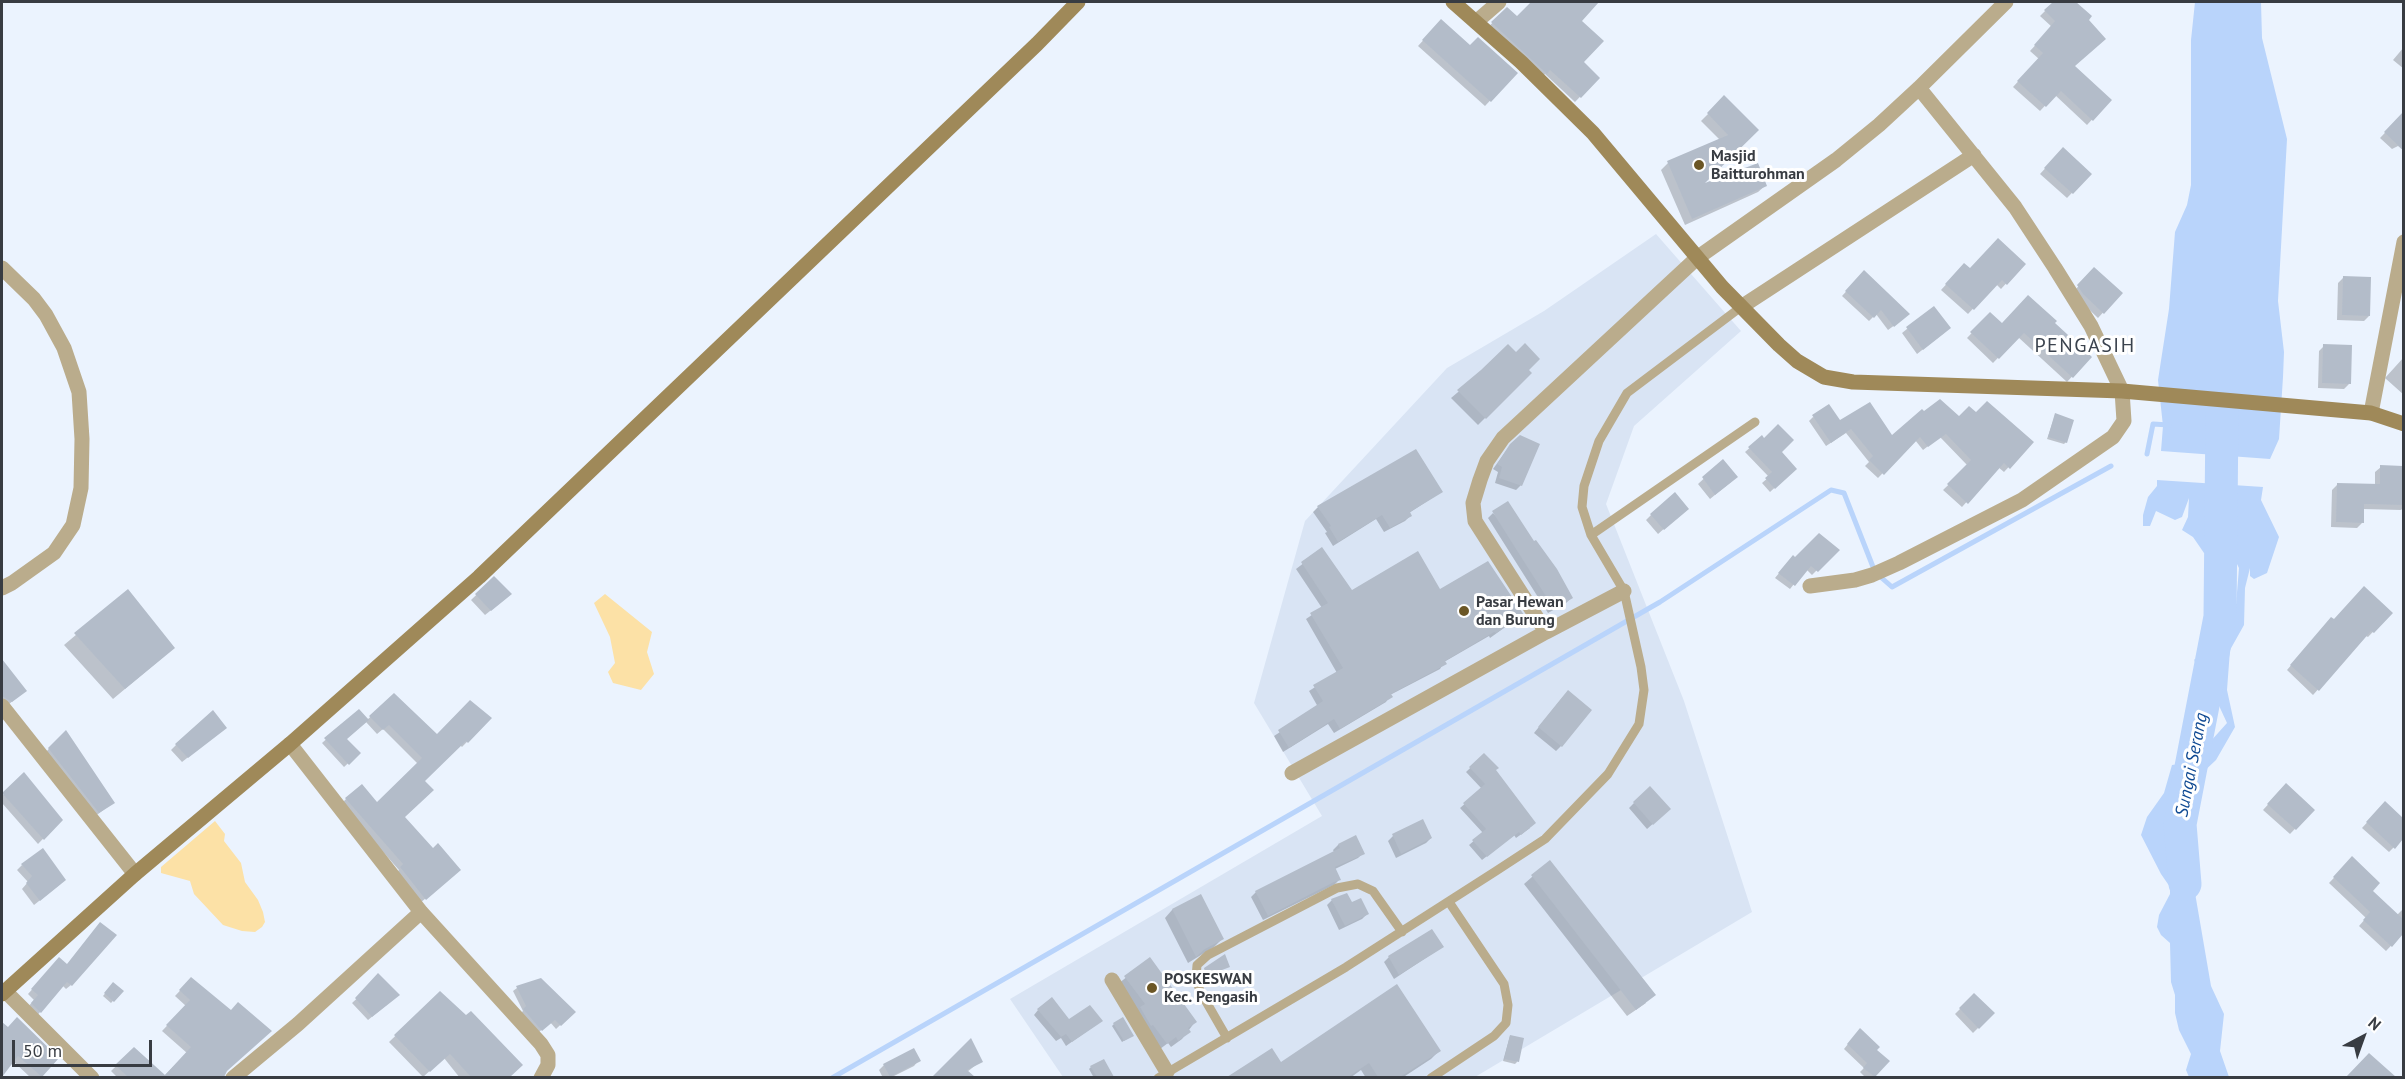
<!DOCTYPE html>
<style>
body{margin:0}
#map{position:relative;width:2405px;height:1079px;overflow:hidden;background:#ebf3fe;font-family:"PT Sans",sans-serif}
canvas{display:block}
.frame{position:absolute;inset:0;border:3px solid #383c42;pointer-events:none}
.north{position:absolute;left:2333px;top:1007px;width:60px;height:60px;-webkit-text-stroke:4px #fff;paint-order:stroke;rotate:41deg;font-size:16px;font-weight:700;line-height:24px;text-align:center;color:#383c42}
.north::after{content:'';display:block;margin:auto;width:21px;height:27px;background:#383c42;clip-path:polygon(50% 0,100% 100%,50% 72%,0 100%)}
.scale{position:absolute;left:12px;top:1040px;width:140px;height:27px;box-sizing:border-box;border:3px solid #383c42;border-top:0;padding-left:8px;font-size:18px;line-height:21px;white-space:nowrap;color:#383c42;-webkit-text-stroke:4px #fff;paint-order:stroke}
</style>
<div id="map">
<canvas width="2405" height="1079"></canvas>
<div class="frame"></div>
<div class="north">N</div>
<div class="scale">50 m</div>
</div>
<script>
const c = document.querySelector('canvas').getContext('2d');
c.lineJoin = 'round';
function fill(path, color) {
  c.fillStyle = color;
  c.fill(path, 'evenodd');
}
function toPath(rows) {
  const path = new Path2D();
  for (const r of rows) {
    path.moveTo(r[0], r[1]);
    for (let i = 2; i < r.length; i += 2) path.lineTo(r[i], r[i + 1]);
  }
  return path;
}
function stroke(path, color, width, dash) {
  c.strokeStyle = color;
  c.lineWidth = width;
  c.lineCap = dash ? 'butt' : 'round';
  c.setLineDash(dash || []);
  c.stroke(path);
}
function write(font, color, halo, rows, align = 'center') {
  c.font = font + ' "PT Sans",sans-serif';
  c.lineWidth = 6;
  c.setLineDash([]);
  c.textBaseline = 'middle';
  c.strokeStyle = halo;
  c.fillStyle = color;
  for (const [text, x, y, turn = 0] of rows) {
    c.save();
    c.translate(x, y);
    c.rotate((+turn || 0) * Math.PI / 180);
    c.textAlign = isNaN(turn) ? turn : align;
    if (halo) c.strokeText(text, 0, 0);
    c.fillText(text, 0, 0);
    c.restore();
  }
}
const built = toPath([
 [1656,234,1741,331,1634,426,1606,504,1684,701,1752,912,1475,1077,1063,1077,1010,999,1322,816,1254,703,1305,521,1447,368,1544,311]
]);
const green = toPath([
 [605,594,652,632,647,652,654,674,641,690,613,683,608,672,615,663,610,637,594,603],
 [215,821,225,834,224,841,241,863,245,882,258,900,263,912,265,922,262,927,255,932,242,931,223,925,194,894,190,881,161,873,161,867]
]);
const water = toPath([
 [2195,2,2261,2,2262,38,2287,139,2278,301,2284,352,2283,377,2279,439,2270,459,2161,451,2163,426,2158,380,2169,309,2175,232,2187,205,2191,185,2191,40],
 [2157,480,2263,487,2261,500,2279,537,2267,573,2254,579,2250,576,2250,568,2245,588,2244,625,2230,650,2227,690,2235,727,2216,760,2199,776,2174,822,2189,858,2211,986,2224,1014,2220,1051,2229,1077,2189,1077,2186,1070,2191,1054,2179,1030,2175,1013,2175,995,2171,982,2170,943,2161,935,2157,927,2159,915,2170,894,2170,887,2161,874,2141,835,2147,817,2164,793,2172,765,2192,762,2227,723,2215,697,2201,684,2194,659,2214,674,2220,662,2218,640,2220,633,2231,628,2235,617,2239,568,2233,556,2229,557,2204,553,2193,537,2182,530,2188,517,2189,498,2182,517,2175,520,2156,511,2150,526,2143,526,2143,515,2148,497,2157,486]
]);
const shadow = toPath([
 [1532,2,1597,2,1580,21,1582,63,1598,78,1575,102,1545,74,1541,78,1487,28,1507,9,1517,18],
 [2054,2,2074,2,2090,17,2073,66,2110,100,2087,125,2055,95,2040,111,2013,87,2039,59,2030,51,2052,27,2040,16],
 [1441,21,1469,47,1516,73,1485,106,1418,46],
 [2404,47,2404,69,2393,60],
 [1724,98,1757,130,1699,187,1766,185,1758,192,1685,225,1661,170,1668,163,1720,140,1701,121],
 [2404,113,2404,151,2398,146,2392,149,2380,138],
 [2063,149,2090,174,2067,198,2040,174],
 [2024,264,2001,289,1996,284,1968,314,1941,290,1964,265,1969,270],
 [2095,269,2121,293,2098,318,2078,299,2073,292],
 [1864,272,1903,319,1888,330,1876,314,1869,321,1842,296],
 [2343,278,2369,316,2364,321,2337,320,2338,283],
 [1933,308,1944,333,1917,354,1902,333],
 [1990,314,2002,325,2053,323,2090,357,2067,382,2018,337,1993,363,1967,338],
 [2324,346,2349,384,2344,389,2318,388,2319,351],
 [2404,357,2404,395,2385,378],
 [1527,370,1530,373,1478,425,1451,398,1482,372],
 [1976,414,2032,442,2004,472,1998,467,1962,507,1943,490,1968,466,1940,437,1923,450,1915,440,1878,478,1865,466,1869,462,1846,433,1826,446,1809,421,1813,417,1891,437],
 [2055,415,2066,442,2064,444,2047,439],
 [1762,437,1795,469,1770,492,1762,483,1769,477,1745,452],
 [1506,451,1521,485,1516,490,1495,483,1498,472,1493,469],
 [1723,461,1731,482,1710,499,1698,484],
 [2381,467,2404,468,2404,507,2401,510,2363,509,2362,523,2357,528,2331,527,2332,490,2337,485,2375,486,2375,472],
 [1441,492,1409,513,1410,516,1405,521,1384,532,1376,519,1333,546,1325,533,1327,532,1313,512,1318,507],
 [1493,513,1571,598,1566,603,1548,613,1488,518],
 [1682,513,1658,534,1646,520,1651,515],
 [1322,549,1351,592,1440,591,1522,615,1490,638,1489,636,1444,662,1440,669,1390,695,1386,702,1334,733,1328,724,1283,752,1274,736,1318,707,1309,691,1337,673,1306,619,1322,608,1296,569],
 [1837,550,1812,575,1806,569,1790,589,1775,578,1789,561],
 [494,578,505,599,485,615,471,600],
 [128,591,162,658,113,699,64,645],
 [2391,613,2368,637,2366,636,2313,695,2287,670,2326,624,2333,621],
 [2,661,25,691,3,709,2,708],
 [394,695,437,736,490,718,462,747,460,745,423,781,403,817,454,875,420,903,396,873,399,870,341,804,346,799,377,804,418,764,383,729,377,734,366,722,345,739,359,753,344,767,322,743,358,711,367,720],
 [1563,697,1561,746,1556,751,1534,733],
 [65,732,113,803,94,817,44,754],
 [220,732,182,762,171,750,176,745],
 [1484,755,1530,828,1516,838,1514,835,1482,860,1469,845,1483,833,1460,808,1482,789,1466,772],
 [23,774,61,820,38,844,2,803,2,796],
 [2286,785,2313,810,2290,834,2263,810],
 [1634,803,1664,814,1647,829,1629,808],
 [2385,803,2404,820,2404,837,2389,852,2362,828],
 [1422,821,1431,838,1426,843,1396,858,1388,841,1393,836],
 [1356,837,1363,853,1358,858,1335,869,1339,880,1334,885,1263,920,1251,897,1256,892,1334,852,1333,850,1338,845],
 [2352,859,2371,891,2397,915,2404,908,2404,932,2386,951,2359,926,2366,918,2329,883],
 [1549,862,1646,1003,1627,1016,1524,884],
 [22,865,59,885,34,905,22,889,28,882,17,870],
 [1200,896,1222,939,1214,947,1188,963,1165,918,1172,910],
 [1332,900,1352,904,1367,914,1362,919,1339,930,1327,905],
 [1442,947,1394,979,1384,962,1389,957],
 [1149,959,1195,1022,1182,1039,1171,1047,1168,1043,1160,1049,1118,984],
 [55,964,71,985,66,989,62,985,36,1017,27,1008,34,1000,28,994],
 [191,979,225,1071,222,1078,118,1078,111,1071,134,1049,164,1076,187,1053,162,1031,186,1006,175,996],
 [540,979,574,1012,556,1029,550,1022,538,1033,520,1014,523,1011,513,991,517,988],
 [113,984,122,991,111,1003,103,996],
 [365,991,394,999,368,1020,352,1003],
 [440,993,521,1065,508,1078,460,1078,444,1058,423,1077,389,1042],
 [1974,995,1993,1013,1973,1033,1955,1014],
 [1038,1010,1069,1021,1101,1021,1066,1046,1061,1038,1056,1041,1034,1015],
 [2,1024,57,1058,40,1078,31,1078,13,1061,2,1076],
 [1114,1024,1130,1037,1122,1042,1112,1026],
 [1856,1034,1888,1061,1873,1078,1866,1078,1860,1072,1864,1068,1844,1049],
 [1510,1036,1517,1062,1515,1064,1503,1061],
 [971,1041,981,1061,967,1072,973,1078,934,1078],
 [1271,1050,1281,1064,1439,1051,1431,1059,1402,1078,1366,1078,1361,1070,1350,1078,1301,1078,1300,1076,1297,1078,1230,1078],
 [2369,1055,2393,1078,2347,1078],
 [919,1060,914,1066,890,1078,883,1078,879,1070,884,1065],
 [1091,1067,1112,1076,1094,1078,1089,1069]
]);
const stream = toPath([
 [2147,454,2153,424,2169,425],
 [832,1078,1660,602,1831,490,1844,493,1875,572,1892,587,2111,466]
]);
const river = toPath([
 [2185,884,2180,824,2220,617,2222,412]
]);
const building = toPath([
 [1531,2,1599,2,1582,21,1604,41,1584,62,1600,78,1581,98,1550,70,1547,74,1491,22,1507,7,1517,16],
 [2053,2,2076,2,2092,16,2089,20,2106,39,2075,66,2112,100,2093,121,2061,91,2046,107,2017,81,2043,53,2034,45,2055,21,2044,10],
 [1441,19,1470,45,1478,37,1518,73,1491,102,1422,40],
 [1724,95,1759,130,1705,183,1758,163,1767,186,1692,219,1667,161,1728,135,1707,113],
 [2403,112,2403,150,2384,132],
 [2063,147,2092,174,2073,194,2044,168],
 [1998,238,2026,264,2007,285,2002,280,1974,310,1945,284,1964,263,1970,268],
 [2094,267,2123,293,2104,314,2083,294,2077,285],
 [1864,270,1910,314,1894,327,1881,310,1874,318,1845,291],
 [2343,276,2371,277,2370,316,2342,315],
 [2028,295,2057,321,2055,323,2092,357,2073,378,2024,333,1999,359,1970,332,1990,312,2002,323],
 [1934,306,1951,328,1923,350,1906,327],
 [1525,343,1540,359,1529,370,1532,373,1486,419,1457,390,1481,370,1508,344,1516,352],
 [2323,344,2352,345,2351,384,2322,383],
 [1940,399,1959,416,1969,406,1976,412,1987,401,2034,442,2010,469,2004,463,1968,504,1947,484,1971,460,1946,434,1928,447,1920,437,1884,475,1869,460,1873,456,1851,429,1831,443,1812,415,1829,404,1840,420,1870,402,1892,435,1922,409,1924,411],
 [2055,413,2074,420,2067,443,2048,437],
 [1778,424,1794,440,1782,452,1797,469,1775,489,1765,478,1772,472,1748,447,1762,435,1764,438],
 [1520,435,1540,444,1522,486,1499,478,1502,467,1497,464,1510,444],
 [1416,449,1443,492,1410,512,1412,516,1390,528,1382,515,1338,542,1329,527,1331,526,1317,506],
 [1723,459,1738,477,1715,495,1702,477],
 [2380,465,2403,466,2403,505,2364,504,2364,523,2336,522,2337,483,2380,484],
 [1675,492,1689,509,1664,530,1650,514],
 [1508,501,1534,541,1536,540,1557,569,1573,598,1554,609,1492,511],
 [1819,533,1840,550,1818,572,1811,566,1795,586,1778,573,1793,555,1795,557],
 [1322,547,1352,590,1418,551,1440,589,1488,561,1524,615,1496,633,1494,632,1445,661,1447,664,1391,694,1393,697,1340,729,1334,719,1289,748,1278,730,1323,701,1313,685,1343,668,1310,613,1328,603,1301,562],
 [494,576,512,594,491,611,475,594],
 [2364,586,2393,613,2374,633,2371,631,2319,691,2290,665,2331,617,2334,619],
 [128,589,175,648,125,689,74,633],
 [2,659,27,691,12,702,2,696],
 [1568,690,1592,710,1562,747,1538,727],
 [394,693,437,734,470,700,492,718,468,743,466,741,425,781,434,790,405,817,433,848,438,843,461,870,426,900,400,867,403,864,345,798,362,784,377,802,422,758,389,725,383,730,369,716],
 [359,709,369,720,347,739,361,753,349,765,324,738],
 [213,710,227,728,188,758,175,744],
 [66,730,115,803,99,813,48,748],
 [1484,753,1499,768,1496,770,1536,823,1521,835,1519,832,1487,857,1472,840,1486,829,1463,803,1485,784,1469,767],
 [24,772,63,820,44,840,2,793],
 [2286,783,2315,810,2296,830,2267,804],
 [1650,786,1671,809,1653,825,1633,802],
 [2385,801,2403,818,2403,839,2395,849,2366,822],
 [1423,819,1432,838,1401,854,1392,834],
 [1356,835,1365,854,1335,867,1341,880,1334,882,1268,916,1255,891,1340,848,1338,844],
 [43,848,66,880,40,901,26,883,32,876,21,864],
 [2352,856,2380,883,2373,891,2403,919,2403,934,2392,947,2363,920,2370,912,2333,877],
 [1550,860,1656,995,1636,1010,1531,875],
 [1347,893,1352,902,1361,898,1369,914,1345,926,1331,899],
 [1201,894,1224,939,1205,949,1196,957,1172,909],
 [100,922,117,935,72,986,67,982,41,1013,31,1003,38,995,31,989,59,957,67,964],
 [1432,929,1444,947,1399,975,1388,956],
 [1225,954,1230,967,1206,976,1204,968],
 [1150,957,1197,1022,1188,1028,1191,1032,1178,1041,1176,1037,1167,1044,1153,1025,1151,1026,1140,1007,1145,1004,1124,976],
 [378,973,400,995,372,1017,355,998],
 [191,977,231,1010,238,1002,272,1031,227,1071,224,1077,128,1077,115,1065,134,1047,165,1075,191,1047,166,1025,190,1000,179,990],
 [541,978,576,1012,561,1026,555,1020,542,1031,523,1009,526,1006,516,986],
 [113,982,124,991,114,1002,104,993],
 [1397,984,1441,1051,1400,1077,1378,1077,1369,1063,1348,1077,1227,1077,1272,1048,1281,1062],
 [440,991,466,1015,471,1011,523,1065,510,1077,471,1077,450,1054,430,1072,394,1035],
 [1974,993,1995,1013,1979,1029,1959,1008],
 [1052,997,1069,1019,1090,1005,1103,1021,1072,1042,1066,1034,1061,1037,1037,1009],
 [17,1017,59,1058,42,1077,18,1056,2,1077,2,1022,8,1027],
 [1123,1017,1134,1036,1124,1041,1113,1023],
 [1860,1028,1880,1047,1877,1050,1890,1061,1875,1077,1863,1068,1867,1063,1847,1044],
 [1510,1035,1524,1038,1519,1062,1504,1059],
 [971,1038,983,1062,967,1070,975,1077,932,1077],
 [914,1048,921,1061,890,1077,883,1064],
 [2369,1053,2396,1077,2346,1077],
 [1104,1059,1114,1077,1097,1077,1090,1066]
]);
const lane = toPath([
 [1591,535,1755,422],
 [1227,1038,1200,991,1196,978,1197,965,1208,955,1337,888,1358,884,1373,891,1402,932],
 [1158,1078,1346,967,1496,871,1545,839,1608,774,1639,724,1644,690,1641,667,1624,591,1591,535,1582,507,1584,486,1599,441,1627,393,1741,307],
 [1431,1078,1494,1036,1506,1023,1508,1005,1504,984,1449,902]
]);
const street = toPath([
 [1476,22,1499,2],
 [2,268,34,299,46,315,64,348,79,392,82,439,81,488,73,525,54,553,12,583,2,588],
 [1741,307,1974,155],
 [2371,413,2404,242],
 [1810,586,1855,580,1872,575,1899,563,2022,500,2113,437,2124,421,2122,391,2091,326,2055,268,2015,207,1919,88],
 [1546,632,1475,521,1473,503,1480,480,1487,461,1503,438,1697,258,1836,160,1879,125,1919,88,2006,2],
 [2,706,135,874],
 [290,744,421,912,541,1044,548,1055,548,1065,541,1078],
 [1292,773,1546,632,1624,591],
 [1112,980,1167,1072],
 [5,991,92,1078],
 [233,1078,298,1024,421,912]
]);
const secondary = toPath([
 [1453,2,1521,62,1593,133,1722,287,1779,345,1797,361,1824,377,1853,382,2122,391,2371,413,2404,424],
 [2,994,135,874,290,744,479,577,1037,44,1078,2]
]);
const markers = [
 [1699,165,6,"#6b5625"],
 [1464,611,6,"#6b5625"],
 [1152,988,6,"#6b5625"]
];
const poiNames = [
 ["Masjid",1711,156],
 ["Baitturohman",1711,174],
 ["Pasar Hewan",1476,602],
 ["dan Burung",1476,620],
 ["POSKESWAN",1164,979],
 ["Kec. Pengasih",1164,997]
];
const waterNames = [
 ["Sungai Serang",2192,765,-79]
];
const quarterNames = [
 ["PENGASIH",2085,346]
];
fill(built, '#d9e4f4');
fill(green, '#fce1a6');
fill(water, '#b9d4fb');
fill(shadow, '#0003');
stroke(stream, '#b9d4fb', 5);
stroke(river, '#b9d4fb', 33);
fill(building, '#b3bcc9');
stroke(lane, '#baac8c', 9);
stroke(street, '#baac8c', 15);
stroke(secondary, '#9f8959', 15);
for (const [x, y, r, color] of markers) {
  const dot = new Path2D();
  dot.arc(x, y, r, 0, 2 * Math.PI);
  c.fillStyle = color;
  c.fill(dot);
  stroke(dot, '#fff', 2);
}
write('bold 16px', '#383c42', '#fff', poiNames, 'left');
write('italic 18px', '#0f4992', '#fff', waterNames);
c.letterSpacing = '1.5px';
write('20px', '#3b434e', '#fff', quarterNames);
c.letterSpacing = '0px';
</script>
